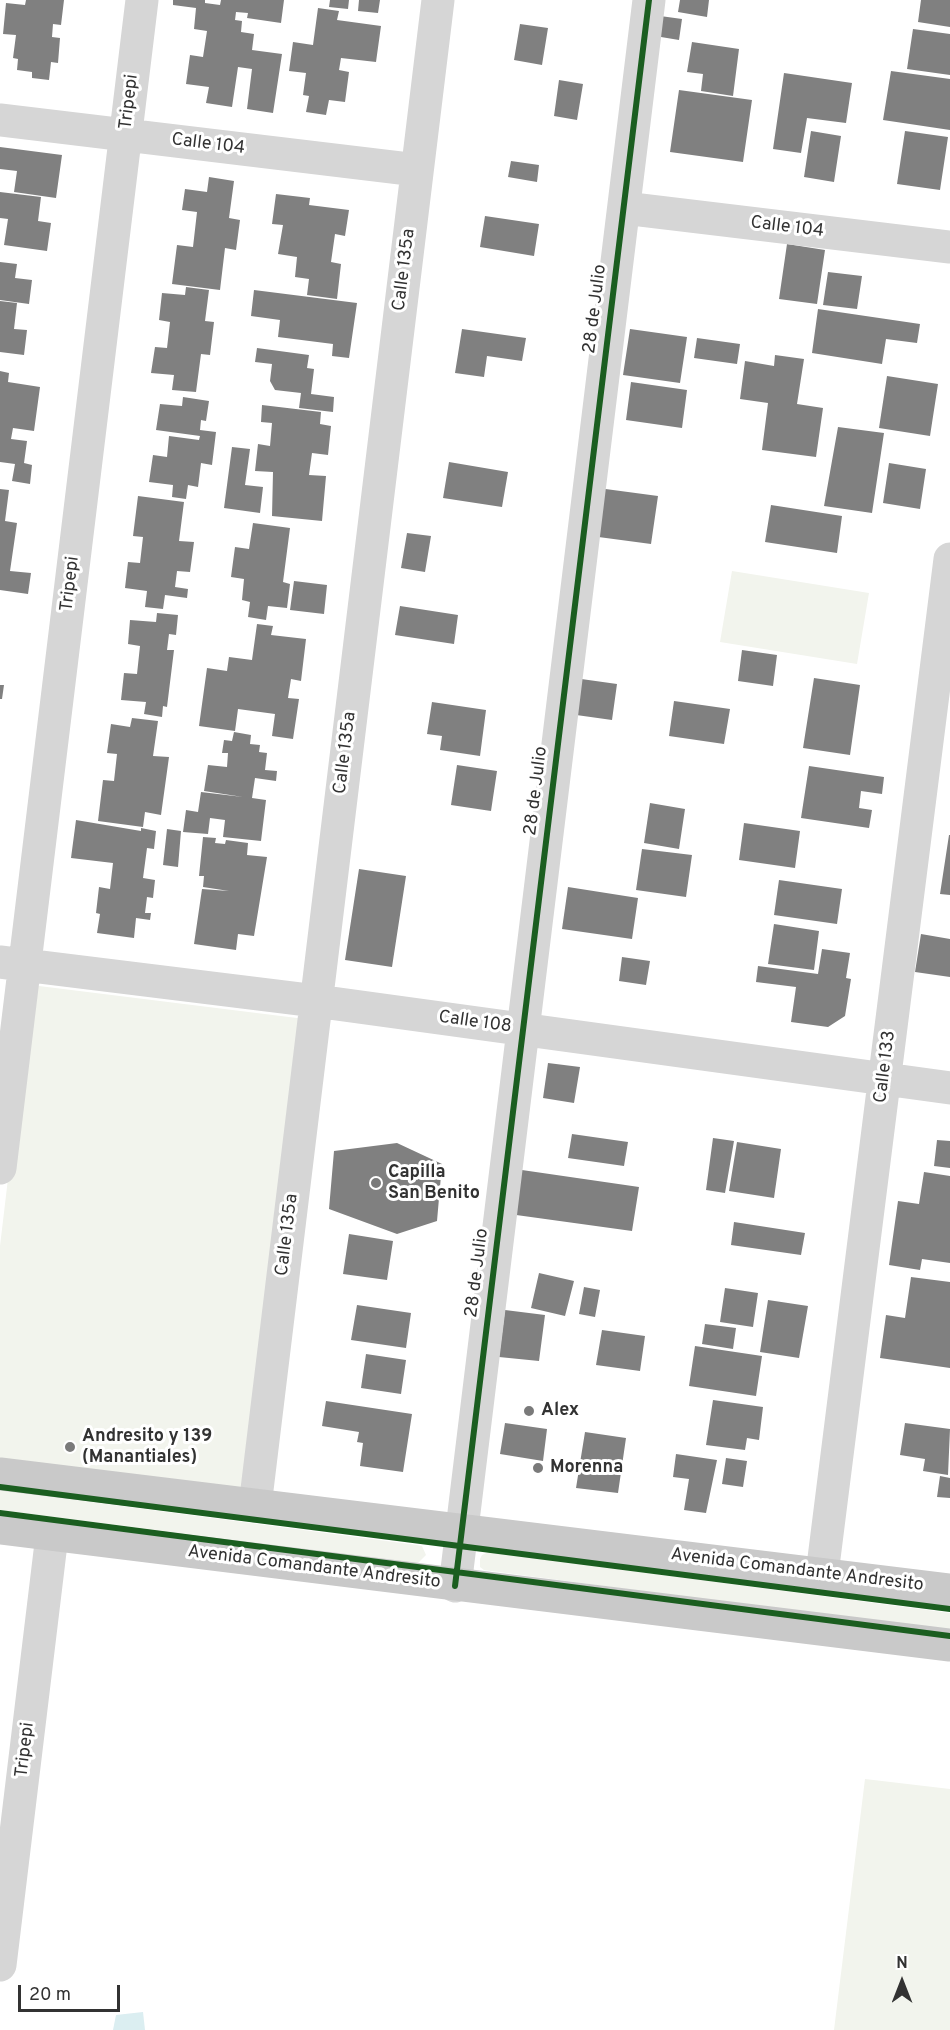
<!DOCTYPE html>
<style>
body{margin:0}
#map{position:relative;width:950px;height:2030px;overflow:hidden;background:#fff;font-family:Overpass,sans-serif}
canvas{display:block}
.north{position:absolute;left:872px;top:1952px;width:60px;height:60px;-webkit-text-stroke:4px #fff;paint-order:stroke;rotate:0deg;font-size:16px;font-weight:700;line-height:24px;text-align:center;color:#323232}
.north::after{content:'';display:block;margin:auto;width:21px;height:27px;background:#323232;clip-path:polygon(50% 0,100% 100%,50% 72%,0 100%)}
.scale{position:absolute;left:18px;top:1985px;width:102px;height:27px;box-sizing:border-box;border:3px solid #323232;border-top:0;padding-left:8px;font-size:18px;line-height:21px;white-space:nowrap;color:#323232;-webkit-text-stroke:4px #fff;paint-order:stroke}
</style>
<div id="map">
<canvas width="950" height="2030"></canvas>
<div class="north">N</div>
<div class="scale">20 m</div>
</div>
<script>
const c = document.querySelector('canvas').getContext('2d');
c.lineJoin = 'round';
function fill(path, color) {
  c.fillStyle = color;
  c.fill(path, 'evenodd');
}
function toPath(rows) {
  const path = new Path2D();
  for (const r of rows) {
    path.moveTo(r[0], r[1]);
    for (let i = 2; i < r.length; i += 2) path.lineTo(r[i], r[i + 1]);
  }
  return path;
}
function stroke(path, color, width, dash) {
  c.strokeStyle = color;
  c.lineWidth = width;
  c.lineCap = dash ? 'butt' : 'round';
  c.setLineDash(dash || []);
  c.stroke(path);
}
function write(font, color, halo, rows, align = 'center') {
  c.font = font + ' Overpass,sans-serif';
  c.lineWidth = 6;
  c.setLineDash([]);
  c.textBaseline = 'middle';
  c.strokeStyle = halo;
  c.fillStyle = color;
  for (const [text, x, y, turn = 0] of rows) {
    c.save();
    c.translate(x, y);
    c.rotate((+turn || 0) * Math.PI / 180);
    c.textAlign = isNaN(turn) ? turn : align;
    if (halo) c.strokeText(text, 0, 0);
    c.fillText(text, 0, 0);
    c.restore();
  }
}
const green = toPath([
 [732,571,869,593,857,664,720,642],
 [31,985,305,1019,252,1491,0,1459,0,1246],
 [0,1490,417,1545,422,1546,426,1555,417,1564,0,1510],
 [489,1552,950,1613,950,1632,484,1570,480,1567,480,1559,482,1555],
 [865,1779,950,1789,950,2030,834,2030]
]);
const water = toPath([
 [143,2012,145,2030,113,2030,116,2015]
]);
const building = toPath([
 [26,0,64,0,61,25,53,24,52,37,60,38,58,63,51,62,49,80,32,78,32,72,17,70,18,59,13,58,16,35,3,34,6,3,25,5],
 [173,0,205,0,205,3,220,5,221,0,284,0,281,23,247,18,248,13,236,12,235,20,242,21,241,32,254,34,252,50,282,54,273,113,247,109,252,69,238,67,232,107,206,103,209,87,186,84,190,55,203,57,207,31,194,29,196,8,173,5],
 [330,0,349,0,348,9,329,7],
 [359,0,380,0,378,13,358,11],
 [680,0,709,0,707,17,678,12],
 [921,0,950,0,950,27,918,22],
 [318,8,339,11,337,20,381,26,376,62,341,58,339,70,349,72,345,102,329,100,326,115,306,112,309,96,303,95,306,73,289,71,293,42,313,45],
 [653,15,682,19,679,40,649,35],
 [520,24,548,28,542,65,514,60],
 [913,29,950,34,950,75,907,69],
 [692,42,739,49,733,96,701,91,703,74,687,72],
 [891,71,950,79,950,130,883,120],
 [784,73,852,83,846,123,807,118,801,153,773,149],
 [559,80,583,84,577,120,554,116],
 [679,90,752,100,743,162,670,152],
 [811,131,841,136,834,182,804,177],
 [905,131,948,137,940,190,897,184],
 [0,147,62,155,56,198,14,192,17,171,0,169],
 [511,161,539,165,537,182,508,177],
 [209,177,234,181,229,218,240,220,236,250,225,248,220,290,172,284,177,245,193,247,197,212,182,210,185,189,207,192],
 [0,192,41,197,38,221,51,223,47,251,4,245,8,219,0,218],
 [276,194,310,198,309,205,349,210,345,236,335,234,331,262,341,264,337,299,307,295,309,279,295,277,297,257,278,254,283,225,272,224],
 [485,216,539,224,534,256,480,247],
 [787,244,825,250,817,304,779,299],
 [0,262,17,264,15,278,32,280,29,304,0,300],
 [828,272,862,276,857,309,823,305],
 [186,287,209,290,205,321,214,322,210,355,201,354,196,392,172,390,174,375,151,373,155,347,167,348,170,322,159,320,162,293,185,295],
 [254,290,357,303,349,358,332,356,333,344,278,337,280,320,251,316],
 [0,301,17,303,14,329,27,330,24,355,0,352],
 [818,309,920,324,917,343,886,339,882,364,812,353],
 [462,329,526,338,522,361,487,356,484,377,455,373],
 [630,329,687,337,680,383,623,375],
 [697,338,740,344,737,364,694,358],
 [257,348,309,355,307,368,314,369,311,394,334,397,333,412,299,408,301,393,275,390,270,381,272,364,255,362],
 [775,355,804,359,797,404,823,408,816,457,762,450,768,403,740,399,745,361,774,366],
 [0,371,9,373,8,382,40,387,34,431,13,428,11,439,27,441,24,463,32,465,30,484,12,481,15,464,0,462],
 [887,376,938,384,930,436,879,428],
 [631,382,687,390,682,428,626,420],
 [183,397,209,401,206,421,201,420,200,430,216,432,212,465,201,463,198,487,188,485,186,499,172,497,173,485,149,482,153,455,167,457,169,436,199,440,200,436,156,430,160,404,182,406],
 [262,405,321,412,320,424,331,426,328,455,312,453,309,475,326,476,322,521,272,516,273,472,255,471,258,444,270,446,272,423,261,422],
 [838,427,884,433,872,513,824,506],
 [232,447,250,449,245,485,263,487,260,513,224,508],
 [449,462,508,472,502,507,443,498],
 [889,463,926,469,920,509,883,503],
 [598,488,658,496,651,544,591,536],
 [0,489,9,490,5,521,17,523,10,571,31,573,28,594,0,590],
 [138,496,184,502,179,541,194,542,190,572,177,571,175,587,188,589,187,598,165,595,163,609,145,607,147,591,125,588,128,562,140,563,143,537,133,536],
 [771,505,842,516,837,553,765,542],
 [253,523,290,528,283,582,290,584,287,608,268,606,266,620,248,617,250,602,242,600,244,579,231,577,235,547,249,549],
 [407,533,431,536,425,572,401,568],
 [294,581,327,585,324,614,290,610],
 [400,606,458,615,454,644,395,635],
 [157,613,178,615,176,635,169,634,167,650,174,650,167,707,163,706,162,717,144,714,146,702,121,700,124,673,137,674,140,646,128,644,130,620,156,622],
 [257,624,273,626,271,635,306,639,301,681,291,679,288,698,299,699,293,739,272,736,275,714,238,709,235,731,199,726,207,668,227,671,229,657,252,660],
 [742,650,777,655,773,686,738,681],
 [567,677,617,684,612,720,562,713],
 [814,678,860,685,850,755,803,748],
 [0,685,4,685,2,699,0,699],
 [674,701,730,709,724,744,669,736],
 [432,702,486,710,480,756,440,750,442,736,427,734],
 [132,718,158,721,153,756,169,757,161,815,145,812,143,827,98,821,103,780,114,781,117,754,107,753,111,724,130,727],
 [234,732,251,735,250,744,260,745,259,752,267,753,265,770,277,771,276,781,255,778,252,798,266,800,261,841,223,837,225,820,210,818,208,834,183,832,186,810,198,812,201,792,243,797,204,791,208,765,227,767,228,753,222,753,224,740,232,741],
 [457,765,497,771,491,811,451,805],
 [809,766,884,777,882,794,861,791,859,808,872,810,869,828,801,818],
 [650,803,685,809,679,849,644,843],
 [76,820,141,831,141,828,156,831,154,849,147,848,143,878,155,880,153,898,147,897,145,913,151,913,150,920,136,918,134,938,97,933,100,914,96,913,99,887,110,889,113,863,71,858],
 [744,823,800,831,795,868,739,860],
 [167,829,181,831,178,867,163,865],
 [949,835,950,835,950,895,940,894],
 [203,837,216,838,215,843,225,844,226,840,248,843,247,855,267,857,254,936,238,934,236,950,194,944,202,889,229,891,203,887,204,876,199,876],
 [642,849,692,855,686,897,636,890],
 [359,869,406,876,392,967,345,960],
 [779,880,842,889,837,924,774,915],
 [568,887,638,898,632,939,562,929],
 [774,924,819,931,814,970,768,964],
 [921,934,950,939,950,977,915,972],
 [822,949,850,953,846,978,851,979,845,1016,828,1027,791,1022,796,987,756,982,758,966,818,974],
 [622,957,650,961,646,985,619,981],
 [548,1063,580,1067,574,1103,543,1098],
 [572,1134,628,1142,624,1166,568,1158],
 [713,1138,734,1141,725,1193,706,1190],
 [937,1140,950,1141,950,1168,934,1166],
 [737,1142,781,1149,774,1198,729,1191],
 [397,1143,442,1164,437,1221,397,1234,329,1209,334,1151],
 [515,1169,639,1187,632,1231,509,1214],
 [924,1172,950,1176,950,1263,922,1259,920,1270,889,1265,898,1201,919,1204],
 [734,1222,805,1233,801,1255,731,1245],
 [349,1234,393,1241,387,1280,343,1274],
 [539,1273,574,1281,565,1316,531,1308],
 [911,1277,950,1282,950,1368,880,1358,886,1315,905,1318],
 [584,1287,600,1290,595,1317,579,1314],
 [725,1288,758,1293,753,1327,720,1322],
 [768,1300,808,1306,799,1358,760,1352],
 [357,1305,411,1313,406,1348,351,1340],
 [505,1310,545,1315,539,1361,499,1357],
 [705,1324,736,1328,733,1349,702,1344],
 [602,1330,645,1336,640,1371,596,1365],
 [695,1346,762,1356,756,1396,689,1386],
 [366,1354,406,1360,401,1394,361,1388],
 [713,1400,763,1407,759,1440,747,1438,745,1450,706,1445],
 [326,1401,412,1414,403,1472,360,1466,363,1443,357,1442,359,1432,322,1426],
 [505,1423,547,1429,543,1461,500,1454],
 [905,1423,950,1429,948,1475,923,1471,925,1459,900,1455],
 [585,1432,626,1438,618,1493,576,1488],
 [676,1454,717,1460,706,1513,684,1510,689,1479,673,1477],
 [726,1458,747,1461,743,1487,722,1484],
 [940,1476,950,1478,950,1498,937,1497]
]);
const minor = toPath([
 [0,120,417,170],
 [624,208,950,247],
 [0,962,316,1001,950,1088],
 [0,1168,142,0],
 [255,1506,438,0],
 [822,1574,950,559],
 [455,1586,649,0],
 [0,1965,52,1535]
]);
const major = toPath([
 [0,1474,950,1590],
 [0,1528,950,1645]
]);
const cycleway = toPath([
 [0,1487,950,1609],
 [0,1513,950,1636],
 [455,1586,649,0]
]);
const markers = [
 [376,1183,6,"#7a7a7a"],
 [529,1411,6,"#7a7a7a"],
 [70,1447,6,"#7a7a7a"],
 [538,1468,6,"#7a7a7a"]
];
const streetNames = [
 ["Tripepi",130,102,-83],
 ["Calle 104",208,145,7],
 ["Calle 104",787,228,7],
 ["Calle 135a",405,270,-83],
 ["28 de Julio",596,309,-83],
 ["Tripepi",71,584,-83],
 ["Calle 135a",346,753,-83],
 ["28 de Julio",537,791,-83],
 ["Calle 108",475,1023,8],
 ["Calle 133",886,1067,-83],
 ["Calle 135a",288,1235,-83],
 ["28 de Julio",478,1273,-83],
 ["Avenida Comandante Andresito",314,1568,7],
 ["Avenida Comandante Andresito",797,1571,7],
 ["Tripepi",26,1750,-83]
];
const poiNames = [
 ["Capilla",388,1173],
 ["San Benito",388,1194],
 ["Alex",541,1411],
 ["Andresito y 139",82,1437],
 ["(Manantiales)",82,1458],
 ["Morenna",550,1468]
];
fill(green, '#f2f4ed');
fill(water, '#dbeef1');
fill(building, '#808080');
stroke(minor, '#d6d6d6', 33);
stroke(major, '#c9c9c9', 33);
stroke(cycleway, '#1b5e20', 6);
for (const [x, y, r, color] of markers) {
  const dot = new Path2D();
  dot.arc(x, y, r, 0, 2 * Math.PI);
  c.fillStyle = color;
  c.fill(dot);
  stroke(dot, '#fff', 2);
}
write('18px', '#323232', '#fff', streetNames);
write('bold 18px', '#323232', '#fff', poiNames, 'left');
</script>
